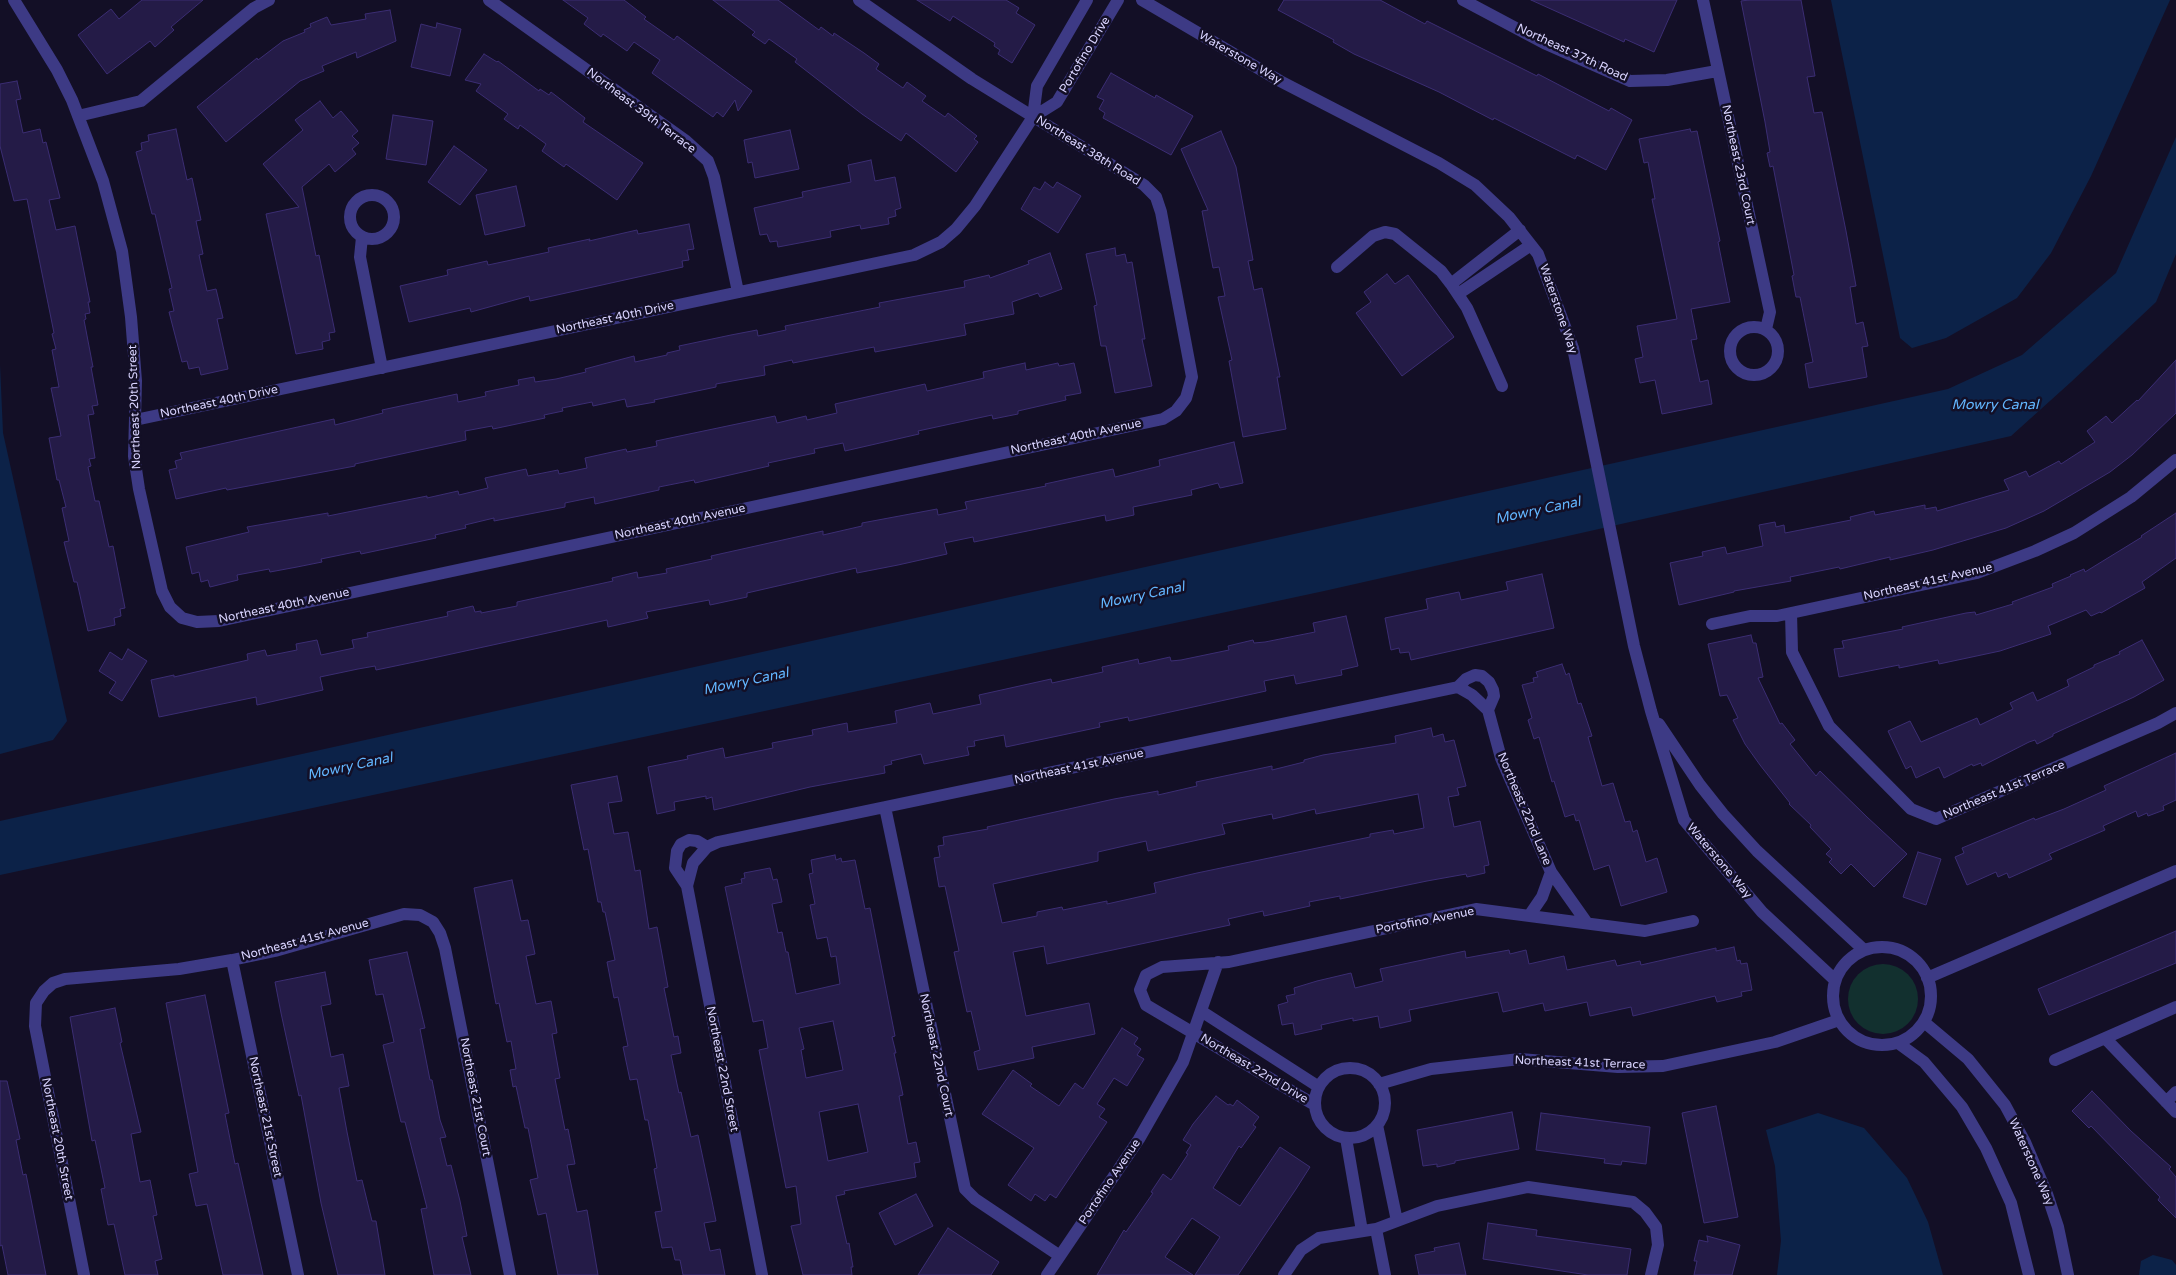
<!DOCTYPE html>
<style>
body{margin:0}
canvas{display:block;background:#130f26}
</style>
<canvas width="2176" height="1275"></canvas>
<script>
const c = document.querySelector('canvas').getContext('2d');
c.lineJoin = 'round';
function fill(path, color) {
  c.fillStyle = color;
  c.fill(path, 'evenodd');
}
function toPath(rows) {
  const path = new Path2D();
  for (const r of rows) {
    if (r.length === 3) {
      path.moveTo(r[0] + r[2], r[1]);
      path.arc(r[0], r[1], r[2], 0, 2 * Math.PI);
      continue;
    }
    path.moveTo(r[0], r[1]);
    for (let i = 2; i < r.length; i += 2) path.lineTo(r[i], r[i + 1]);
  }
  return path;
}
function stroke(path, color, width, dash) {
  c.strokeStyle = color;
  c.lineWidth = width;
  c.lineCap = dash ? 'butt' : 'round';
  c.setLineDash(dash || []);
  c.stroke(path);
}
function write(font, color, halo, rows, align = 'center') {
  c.font = font + ' "Varela Round",sans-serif';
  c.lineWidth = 5;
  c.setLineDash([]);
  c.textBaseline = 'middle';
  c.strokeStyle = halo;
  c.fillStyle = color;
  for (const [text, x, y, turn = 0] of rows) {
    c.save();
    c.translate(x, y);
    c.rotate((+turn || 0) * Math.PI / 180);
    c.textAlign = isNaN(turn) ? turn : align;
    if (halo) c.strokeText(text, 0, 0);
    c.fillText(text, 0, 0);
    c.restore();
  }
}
const green = toPath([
 [1883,999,35]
]);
const water = toPath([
 [1831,0,2170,0,2091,176,2051,253,2017,298,1946,338,1912,348,1900,338],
 [2176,137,2176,254,2156,302,2071,382,2011,436,1324,591,0,875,0,821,1948,389,2022,355,2116,273],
 [0,365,3,433,67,721,53,740,0,754],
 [1818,1113,1864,1128,1907,1178,1928,1222,1943,1275,1777,1275,1781,1241,1775,1166,1766,1130],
 [2153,1255,2172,1260,2176,1265,2176,1275,2139,1275,2141,1261]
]);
const building = toPath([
 [142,0,203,0,171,27,174,30,155,47,150,41,107,74,78,35,111,9,119,19,142,0],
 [563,0,624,0,646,17,644,19,674,40,677,36,752,91,738,111,735,100,723,117,717,112,713,117,652,73,660,60,634,42,627,51,603,34,601,37,584,24,588,18,563,0],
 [713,0,778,0,819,30,821,27,833,36,834,33,864,53,879,64,876,69,903,88,907,82,926,96,922,101,945,117,948,113,977,136,974,139,978,142,956,172,906,133,901,141,862,114,795,62,797,59,769,39,765,44,752,35,755,32,713,0],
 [917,0,1006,0,1019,8,1016,13,1035,25,1012,63,998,54,1000,50,994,46,995,43,953,16,950,21,917,0],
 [1284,0,1380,0,1425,24,1427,21,1537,76,1538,74,1609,111,1611,108,1632,120,1606,170,1577,155,1575,159,1494,118,1493,120,1439,92,1354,54,1333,42,1334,40,1278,10,1284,0],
 [1531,0,1677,0,1654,52,1625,39,1624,42,1531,0],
 [1749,0,1801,0,1815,76,1807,77,1814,113,1822,112,1846,231,1856,286,1850,287,1856,324,1863,322,1868,346,1862,347,1867,377,1809,388,1805,364,1813,362,1800,297,1796,297,1792,276,1794,275,1773,166,1770,167,1767,153,1770,152,1765,122,1741,1,1749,0],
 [390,10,396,41,357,58,356,52,322,66,324,71,300,81,226,142,197,107,257,58,258,60,283,41,305,32,304,30,311,27,310,24,327,17,331,25,366,19,365,14,390,10],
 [437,23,461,29,450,76,411,67,421,24,436,28,437,23],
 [484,54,497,62,498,61,539,91,540,89,549,95,551,92,585,118,583,122,643,163,617,200,566,164,564,167,542,151,546,144,520,125,518,129,504,119,508,114,476,91,481,84,465,80,484,54],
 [1111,73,1155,98,1156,95,1193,116,1171,155,1103,118,1105,113,1099,109,1104,100,1097,97,1111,73],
 [17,81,21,99,16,100,23,133,40,129,43,143,46,142,60,198,49,200,56,230,75,226,90,302,88,302,90,313,85,314,86,319,84,320,93,367,91,367,98,405,92,406,94,414,88,415,95,458,89,459,91,466,88,467,95,501,99,501,109,547,113,546,125,608,120,609,121,616,114,618,115,625,88,631,77,582,74,582,64,542,69,541,62,508,66,507,59,480,57,480,49,438,61,436,51,388,59,387,52,350,56,349,52,334,54,333,27,199,14,201,0,146,0,84,17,81],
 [320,101,333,118,341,111,358,131,352,136,359,143,352,149,356,154,335,172,329,164,302,187,316,256,319,255,335,332,329,333,330,340,322,342,323,349,296,354,266,214,299,207,263,164,303,130,295,120,320,101],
 [393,115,433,121,426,165,386,159,393,115],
 [176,129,187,180,192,178,201,220,196,221,203,254,199,255,207,291,216,289,223,318,217,319,228,369,201,375,199,367,189,369,187,361,182,362,169,312,174,311,169,289,172,288,155,214,152,214,136,152,142,150,141,143,149,141,148,135,176,129],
 [1690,129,1691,132,1697,131,1720,241,1718,242,1730,302,1691,309,1697,339,1691,340,1700,382,1708,380,1712,404,1662,414,1655,380,1640,383,1635,359,1643,357,1637,326,1677,319,1652,199,1655,199,1648,162,1644,163,1639,139,1690,129],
 [790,130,799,169,755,178,752,162,748,163,744,140,790,130],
 [1221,131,1236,167,1253,260,1248,261,1254,290,1262,288,1280,377,1277,377,1286,429,1243,437,1229,361,1232,360,1218,297,1225,296,1219,267,1213,268,1202,211,1208,210,1181,149,1221,131],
 [454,146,487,170,460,205,428,182,454,146],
 [871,160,875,181,895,177,901,208,895,210,896,216,888,218,889,224,861,229,860,225,830,231,831,237,778,247,777,241,770,242,767,234,760,235,754,208,803,197,802,192,851,182,848,165,871,160],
 [1045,182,1053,188,1057,182,1081,196,1058,233,1021,209,1034,187,1040,190,1045,182],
 [516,186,525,226,485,235,476,195,516,186],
 [689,224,694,249,687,250,689,260,682,261,683,267,530,301,529,296,471,312,470,308,409,322,400,286,448,275,447,270,487,261,488,265,549,252,548,248,590,239,589,241,637,230,638,234,689,224],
 [1115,248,1116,256,1125,254,1127,263,1132,262,1145,339,1142,339,1152,386,1115,393,1106,346,1101,346,1094,306,1097,305,1086,254,1115,248],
 [1050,253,1062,289,1040,297,1038,293,1012,302,1014,314,964,324,966,335,875,352,874,347,793,363,792,360,764,366,765,375,716,384,716,387,654,400,655,402,627,407,625,399,593,406,592,402,562,408,563,411,544,415,545,418,493,429,492,426,465,431,466,440,355,464,355,466,227,490,226,488,176,499,169,470,177,468,175,461,182,459,180,453,334,419,335,425,383,413,382,410,457,394,458,402,486,396,485,392,519,385,518,380,534,377,535,382,556,379,586,372,585,369,634,356,635,362,667,355,667,353,680,350,679,346,731,335,757,330,758,336,786,330,785,326,880,307,879,303,965,287,964,281,989,275,990,278,1029,264,1028,261,1050,253],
 [1387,274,1395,284,1408,275,1454,337,1402,376,1356,313,1371,302,1364,292,1387,274],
 [2176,360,2176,413,2132,455,2110,472,2044,511,2006,528,1933,550,1890,560,1890,557,1840,569,1839,567,1790,577,1791,581,1734,591,1734,592,1679,605,1670,563,1703,556,1702,552,1725,547,1727,554,1763,546,1759,525,1775,522,1776,527,1784,525,1785,533,1851,520,1850,517,1874,511,1875,515,1925,505,1925,509,1936,507,1937,511,2009,490,2004,480,2026,471,2029,477,2059,461,2061,464,2095,442,2087,431,2106,416,2112,423,2137,400,2138,401,2176,360],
 [1025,363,1026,370,1058,363,1059,366,1074,363,1081,393,1065,396,1066,400,1018,411,1018,414,993,419,992,415,918,431,919,434,845,451,843,443,814,449,815,453,768,463,769,466,695,483,694,480,659,487,659,490,595,504,594,497,565,503,565,507,494,521,494,518,465,525,466,528,435,535,436,538,361,554,360,551,321,559,322,562,297,567,270,572,269,569,237,575,238,580,210,587,208,580,201,582,199,572,192,574,186,547,249,532,247,527,328,513,328,516,427,496,427,498,458,491,459,495,488,488,485,478,526,469,528,476,558,470,559,474,587,468,585,458,626,449,627,452,657,446,656,441,775,416,777,423,806,416,807,420,837,413,835,404,925,384,927,391,984,378,983,372,1025,363],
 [1234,442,1243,483,1220,488,1218,483,1191,490,1192,495,1133,507,1134,515,1106,521,1105,515,974,542,973,537,944,543,947,554,898,565,857,573,856,568,747,593,747,597,710,605,709,600,646,612,648,618,608,627,607,620,424,660,376,670,375,666,358,669,320,677,323,690,257,705,256,697,159,717,151,680,174,675,174,677,248,660,247,654,265,650,267,656,297,650,296,644,317,640,321,655,354,648,352,640,368,637,367,633,448,616,447,612,473,606,475,612,481,611,481,613,517,606,517,602,613,581,612,578,637,572,638,578,667,573,666,569,712,559,711,556,823,531,823,535,862,526,862,523,937,509,938,515,967,509,965,502,1046,486,1045,484,1113,469,1115,477,1160,466,1159,460,1234,442],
 [2176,513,2176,558,2142,582,2145,588,2101,613,2100,612,2091,616,2086,610,2048,626,2051,634,2000,651,1939,664,1938,660,1899,668,1899,665,1839,677,1834,649,1844,648,1842,641,1903,629,1902,627,1966,613,1975,612,1976,615,2013,604,2012,602,2053,587,2052,584,2071,576,2070,575,2084,569,2085,572,2142,537,2141,536,2176,513],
 [1542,574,1554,628,1411,660,1409,652,1400,653,1399,648,1391,650,1385,618,1428,609,1426,599,1459,592,1461,600,1508,590,1506,582,1542,574],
 [1346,616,1358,666,1341,670,1342,675,1296,684,1294,675,1264,681,1266,691,1184,709,1129,721,1128,717,1099,723,1100,727,1006,747,1004,735,974,741,975,746,967,747,969,755,924,764,921,754,891,761,892,764,884,766,885,773,810,787,714,810,712,797,706,799,706,796,674,802,675,810,657,814,648,767,688,759,687,756,723,748,725,758,773,748,772,743,813,735,812,730,847,723,848,732,897,723,895,711,930,703,933,714,981,704,979,695,1051,679,1052,683,1103,672,1102,667,1138,659,1139,664,1170,657,1171,661,1181,660,1229,650,1228,646,1253,640,1254,643,1265,642,1315,632,1313,623,1346,616],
 [1751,635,1753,643,1756,643,1763,677,1758,678,1780,724,1782,723,1795,740,1790,744,1816,776,1820,771,1867,817,1907,854,1874,887,1851,864,1841,874,1829,862,1832,859,1826,854,1831,849,1810,827,1811,825,1789,804,1790,803,1760,765,1745,744,1733,720,1738,718,1727,695,1720,696,1708,644,1751,635],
 [2142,640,2164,680,2134,697,2053,734,2053,736,2037,744,2035,740,2029,742,1982,766,1981,763,1973,766,1972,764,1944,778,1939,767,1916,778,1911,766,1906,769,1888,731,1910,721,1921,742,1977,718,1980,725,2013,709,2010,703,2033,692,2037,701,2069,686,2067,680,2094,667,2094,665,2120,654,2119,652,2142,640],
 [128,649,147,661,122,701,109,693,116,682,99,671,110,652,122,660,128,649],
 [1562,664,1566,675,1569,673,1578,704,1581,703,1592,736,1588,737,1602,786,1613,783,1625,822,1630,821,1633,832,1637,830,1646,862,1657,858,1667,892,1621,906,1609,865,1594,870,1579,820,1576,821,1574,814,1565,817,1554,781,1552,782,1539,737,1534,739,1528,720,1532,718,1522,685,1534,682,1533,678,1538,677,1536,672,1562,664],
 [1431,728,1433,737,1443,734,1445,742,1454,740,1466,786,1457,788,1459,795,1448,797,1454,827,1480,821,1489,865,1484,866,1485,873,1467,877,1466,874,1427,881,1340,899,1340,896,1309,902,1310,906,1264,916,1263,911,1228,919,1230,925,1047,964,1044,946,1013,952,1026,1016,1089,1003,1095,1034,1032,1047,1034,1058,978,1070,974,1052,980,1050,971,1011,967,1012,954,952,959,951,945,886,939,887,934,858,940,857,938,846,944,845,943,837,988,829,987,827,1114,799,1158,791,1158,795,1197,786,1196,782,1272,766,1272,770,1304,762,1304,760,1323,755,1396,743,1395,736,1431,728],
 [1418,794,1424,828,1394,834,1393,830,1370,834,1370,837,1197,873,1154,883,1156,893,1107,904,1107,901,1063,910,1062,907,1037,912,1037,916,1002,923,993,884,1098,861,1098,852,1146,841,1148,851,1225,834,1222,824,1272,814,1273,819,1315,809,1316,814,1418,794],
 [2176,753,2176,800,2163,806,2164,810,2148,816,2147,813,2138,817,2136,811,2103,826,2105,830,2049,854,2052,859,2009,878,2007,873,1998,877,1996,872,1967,885,1955,857,1964,853,1962,848,2034,818,2035,820,2064,809,2106,790,2104,786,2176,753],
 [617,776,622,801,608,803,614,834,628,832,635,871,640,870,649,929,657,927,668,987,664,988,674,1037,678,1036,681,1053,671,1055,677,1084,679,1093,681,1092,691,1137,698,1135,712,1201,716,1221,704,1223,710,1251,720,1249,725,1275,683,1275,680,1260,675,1260,672,1247,662,1248,655,1212,662,1211,654,1169,657,1168,648,1120,645,1120,637,1079,630,1080,623,1047,628,1046,618,997,614,998,607,962,615,960,605,912,603,912,601,902,598,902,588,849,584,850,571,785,617,776],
 [1918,852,1941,859,1926,905,1903,897,1918,852],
 [835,855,836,860,841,858,842,862,855,860,865,909,870,908,895,1036,892,1037,896,1053,894,1053,903,1095,899,1096,908,1144,916,1142,920,1162,914,1163,916,1177,844,1191,845,1194,836,1196,847,1244,849,1243,853,1267,851,1267,852,1275,803,1275,791,1226,801,1224,796,1186,786,1188,759,1050,768,1048,763,1020,753,1022,725,887,742,883,741,879,745,878,744,873,770,868,773,880,777,879,782,902,772,904,778,933,782,932,786,952,788,952,796,994,840,984,836,956,831,957,827,937,817,939,810,905,815,904,809,874,813,873,811,860,835,855],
 [833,1021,843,1070,806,1078,801,1050,804,1049,799,1028,833,1021],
 [858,1104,868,1152,828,1161,819,1112,858,1104],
 [512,880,521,921,528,920,535,954,526,956,536,1004,551,1001,557,1033,552,1034,560,1078,555,1079,565,1130,568,1129,575,1164,567,1165,577,1212,587,1210,598,1275,558,1275,546,1213,538,1215,530,1180,538,1178,528,1128,525,1128,516,1086,513,1087,510,1070,516,1069,511,1041,507,1042,499,1003,496,1004,474,888,512,880],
 [2176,931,2176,963,2049,1015,2038,989,2176,931],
 [1734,947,1737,961,1740,960,1741,964,1747,963,1752,990,1741,992,1742,996,1717,1002,1715,996,1633,1016,1631,1007,1590,1016,1587,1002,1545,1011,1543,1003,1503,1012,1498,992,1409,1010,1411,1021,1380,1028,1378,1016,1353,1021,1353,1018,1321,1025,1322,1029,1295,1035,1293,1023,1282,1025,1278,1005,1288,1002,1286,996,1295,994,1294,988,1317,981,1351,973,1355,988,1383,981,1380,969,1465,951,1466,958,1509,950,1510,954,1526,950,1529,964,1564,956,1567,970,1615,960,1617,966,1640,961,1641,965,1716,948,1716,951,1734,947],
 [407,952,425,1028,420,1029,430,1080,432,1080,440,1120,446,1137,440,1138,447,1166,451,1165,460,1201,467,1236,462,1237,471,1275,434,1275,421,1209,427,1208,405,1122,401,1122,383,1045,394,1042,383,994,376,995,369,960,407,952],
 [325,972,331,1004,321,1006,331,1057,343,1054,349,1086,339,1088,347,1132,357,1181,362,1180,372,1221,376,1221,385,1275,338,1275,321,1203,301,1095,299,1096,281,1013,275,982,325,972],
 [205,995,229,1113,225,1114,235,1164,238,1163,263,1275,223,1275,207,1204,196,1206,189,1174,198,1172,166,1003,205,995],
 [115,1008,122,1042,120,1043,141,1132,131,1134,140,1182,150,1180,157,1215,153,1216,162,1259,155,1261,158,1275,125,1275,114,1224,108,1225,101,1189,105,1188,95,1140,92,1141,70,1017,115,1008],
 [1122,1028,1138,1038,1134,1044,1141,1049,1137,1055,1144,1059,1127,1086,1114,1078,1097,1104,1105,1109,1099,1117,1107,1122,1056,1198,1050,1194,1045,1201,1035,1194,1031,1201,1008,1185,1034,1148,982,1114,1013,1070,1032,1084,1030,1086,1059,1106,1075,1083,1083,1089,1122,1028],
 [0,1081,7,1081,20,1139,16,1140,23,1175,26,1174,46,1275,8,1275,2,1245,0,1246,0,1081],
 [2092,1091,2131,1131,2171,1167,2169,1169,2176,1177,2176,1218,2158,1200,2160,1197,2091,1126,2089,1128,2072,1111,2092,1091],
 [1216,1096,1228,1105,1230,1104,1233,1106,1237,1100,1259,1117,1253,1125,1256,1127,1241,1148,1239,1146,1213,1188,1240,1206,1280,1147,1310,1167,1296,1189,1238,1275,1195,1275,1220,1237,1192,1218,1165,1257,1193,1275,1097,1275,1124,1230,1126,1232,1153,1193,1151,1192,1163,1174,1171,1180,1188,1154,1186,1153,1191,1145,1183,1140,1193,1124,1216,1096],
 [1716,1106,1738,1217,1704,1223,1682,1113,1716,1106],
 [1512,1112,1519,1149,1455,1161,1455,1163,1437,1167,1437,1164,1423,1166,1417,1130,1512,1112],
 [1541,1113,1650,1127,1646,1164,1622,1161,1621,1165,1604,1163,1605,1159,1536,1150,1541,1113],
 [916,1194,933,1226,895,1245,879,1213,916,1194],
 [1488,1223,1537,1230,1536,1236,1631,1249,1627,1275,1588,1275,1483,1259,1488,1223],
 [948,1228,999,1262,991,1275,918,1275,948,1228],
 [1707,1236,1740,1245,1732,1275,1694,1275,1697,1261,1694,1261,1699,1240,1708,1242,1707,1236],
 [1459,1243,1466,1275,1419,1275,1415,1255,1435,1251,1434,1248,1459,1243]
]);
const minor = toPath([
 [14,0,57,70,72,100,103,181,122,251,131,317,136,381,134,456,139,489,162,591,170,607,182,618,197,622,219,621,1163,419,1176,411,1186,398,1192,377,1161,212,1156,197,1144,185,972,79,859,0],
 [489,0,686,141,708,161,714,177,738,292],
 [1142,0,1280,81,1439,163,1475,185,1509,217,1538,254,1573,348,1634,646,1651,711,1684,820,1762,912,1835,980],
 [1463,0,1544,43,1630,81,1667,80,1717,71],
 [1703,0,1770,312,1766,329],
 [78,116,141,101,254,8,269,0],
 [1033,117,1037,86,1087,0],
 [372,217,22],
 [362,237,360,257,382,368],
 [1337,267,1373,236,1385,232,1395,234,1441,271,1451,284,1467,308,1502,386],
 [1451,284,1520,230],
 [1458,294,1531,245],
 [1754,351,24],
 [135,420,914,255,941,242,956,229,975,206,1033,117,1057,102,1118,0],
 [1791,613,1792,652,1829,726,1911,809,1936,819,2158,723,2176,713],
 [1712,624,1750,616,1777,616,1977,573,2035,551,2074,533,2131,497,2176,460],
 [1458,687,1466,679,1475,675,1482,676,1489,682,1493,690,1494,696,1488,710],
 [1659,724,1700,785,1723,814,1757,851,1864,950],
 [885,807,965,1189,975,1199,1060,1256],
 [687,886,675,868,677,851,681,844,689,840,697,841,707,847],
 [1529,916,1542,897,1551,872],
 [1882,996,49],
 [232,960,298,1275],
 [1927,978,2176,871],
 [1201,1011,1319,1087],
 [1924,1022,1968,1059,2005,1105,2025,1142,2047,1194,2058,1227,2068,1275],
 [2105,1038,2176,1112],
 [1898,1043,1924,1062,1962,1107,1986,1148,2011,1203,2029,1275],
 [2055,1060,2176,1007],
 [1350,1103,35],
 [1379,1084,1431,1069,1520,1059,1618,1067,1663,1066,1775,1042,1839,1020],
 [2166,1102,2176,1092],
 [1315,1105,1146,1005,1140,990,1146,975,1162,967,1229,962,1476,909,1645,931,1693,921],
 [1377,1125,1397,1221],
 [1346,1138,1362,1231],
 [1376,1229,1385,1275],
 [84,1275,35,1026,36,1003,44,991,53,983,65,979,179,969,232,960,275,951,404,914,420,915,433,922,440,933,445,948,510,1275],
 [762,1275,687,886,693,863,707,847,718,842,1458,687,1472,695,1488,710,1501,758,1551,872,1587,923],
 [1047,1275,1139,1139,1183,1062,1218,962],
 [1284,1275,1301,1250,1319,1238,1376,1229,1437,1206,1528,1187,1633,1202,1645,1212,1656,1227,1658,1245,1651,1275]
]);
const streetNames = [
 ["Northeast 37th Road",1572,53,25],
 ["Portofino Drive",1085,55,-59],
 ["Waterstone Way",1240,58,30],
 ["Northeast 39th Terrace",641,111,37],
 ["Northeast 38th Road",1088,151,32],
 ["Northeast 23rd Court",1738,165,78],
 ["Waterstone Way",1558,309,71],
 ["Northeast 40th Drive",615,318,-12],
 ["Northeast 40th Drive",219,402,-12],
 ["Northeast 20th Street",135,407,-92],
 ["Northeast 40th Avenue",1076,437,-12],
 ["Northeast 40th Avenue",680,522,-12],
 ["Northeast 41st Avenue",1928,582,-13],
 ["Northeast 40th Avenue",284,606,-12],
 ["Northeast 41st Avenue",1079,767,-12],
 ["Northeast 41st Terrace",2004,790,-23],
 ["Northeast 22nd Lane",1524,809,67],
 ["Waterstone Way",1719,861,50],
 ["Portofino Avenue",1425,921,-11],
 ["Northeast 41st Avenue",305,940,-15],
 ["Northeast 22nd Court",936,1055,78],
 ["Northeast 41st Terrace",1580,1063,2],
 ["Northeast 22nd Street",722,1069,79],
 ["Northeast 22nd Drive",1254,1069,31],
 ["Northeast 21st Court",475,1097,79],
 ["Northeast 21st Street",265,1117,78],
 ["Northeast 20th Street",57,1139,79],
 ["Waterstone Way",2031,1162,66],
 ["Portofino Avenue",1110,1182,-56]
];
const waterNames = [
 ["Mowry Canal",1995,405],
 ["Mowry Canal",1538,511,-12],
 ["Mowry Canal",1142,596,-12],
 ["Mowry Canal",746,682,-12],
 ["Mowry Canal",350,767,-12]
];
fill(green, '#12302f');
fill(water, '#0c2248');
fill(building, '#241b47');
stroke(building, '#3b2d73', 1);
stroke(minor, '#3d3a85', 12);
write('12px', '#d9d4ff', '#130f26', streetNames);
write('italic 14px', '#62b6ff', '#130f26', waterNames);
</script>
